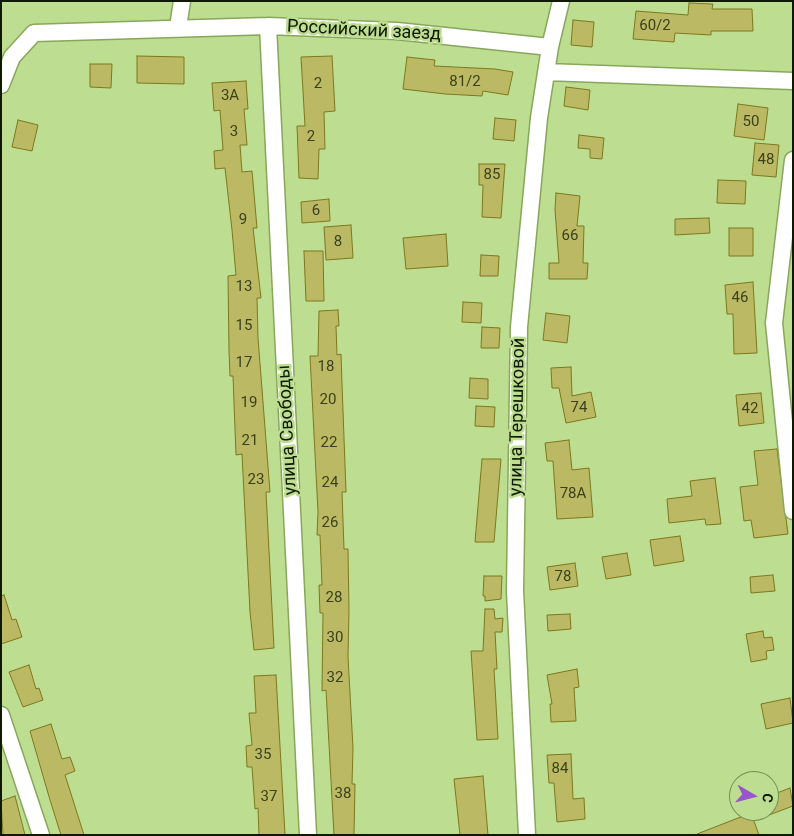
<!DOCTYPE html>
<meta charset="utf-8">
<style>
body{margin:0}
#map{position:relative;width:794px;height:836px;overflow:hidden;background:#bddd90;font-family:Roboto,sans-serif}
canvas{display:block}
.frame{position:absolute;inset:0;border:2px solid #0f1900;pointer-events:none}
.north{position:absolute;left:729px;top:771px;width:50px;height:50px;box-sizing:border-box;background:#bddd90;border:1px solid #778f56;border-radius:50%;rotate:98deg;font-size:14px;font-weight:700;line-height:20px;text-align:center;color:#0f1900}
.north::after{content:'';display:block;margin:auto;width:18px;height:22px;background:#9756cc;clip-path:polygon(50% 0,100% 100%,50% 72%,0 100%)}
</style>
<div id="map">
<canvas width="794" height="836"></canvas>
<div class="frame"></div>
<div class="north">С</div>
</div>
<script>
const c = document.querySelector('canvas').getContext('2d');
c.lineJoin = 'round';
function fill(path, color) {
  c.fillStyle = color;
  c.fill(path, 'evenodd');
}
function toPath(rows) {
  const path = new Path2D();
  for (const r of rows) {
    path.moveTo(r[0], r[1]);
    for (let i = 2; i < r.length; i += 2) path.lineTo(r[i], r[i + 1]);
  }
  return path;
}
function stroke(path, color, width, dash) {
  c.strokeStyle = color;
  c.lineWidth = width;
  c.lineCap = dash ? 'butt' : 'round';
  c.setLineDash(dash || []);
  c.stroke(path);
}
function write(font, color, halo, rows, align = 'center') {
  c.font = font + ' Roboto,sans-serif';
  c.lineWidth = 5;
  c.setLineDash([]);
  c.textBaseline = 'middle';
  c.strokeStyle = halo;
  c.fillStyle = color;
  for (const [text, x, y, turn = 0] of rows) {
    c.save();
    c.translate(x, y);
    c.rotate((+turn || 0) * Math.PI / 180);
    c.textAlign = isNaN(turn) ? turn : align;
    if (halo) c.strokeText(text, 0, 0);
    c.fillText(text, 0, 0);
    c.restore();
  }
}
const building = toPath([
 [689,3,713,4,712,9,752,9,753,31,711,31,711,35,675,33,674,42,633,39,636,11,688,15,689,3],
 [573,20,594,22,592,47,571,45,573,20],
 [137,56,184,57,184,84,137,83,137,56],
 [332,56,335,111,324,112,325,149,319,149,318,179,299,178,297,126,305,126,301,57,332,56],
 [407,57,435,60,434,66,495,69,513,72,508,95,483,91,482,96,445,94,403,89,407,57],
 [90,64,112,64,111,88,90,87,90,64],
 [246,81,248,109,244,109,247,145,240,145,242,172,252,171,257,228,253,228,261,298,257,298,258,338,270,492,266,492,274,648,254,650,250,612,242,454,236,455,233,376,230,376,229,351,228,276,236,275,232,230,225,168,215,169,214,151,223,150,220,110,214,111,212,83,246,81],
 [566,87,590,90,588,110,564,106,566,87],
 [738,104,768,108,764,140,734,136,738,104],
 [495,118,516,120,514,141,493,139,495,118],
 [18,120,38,125,32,151,12,147,18,120],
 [579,135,604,138,602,159,590,158,590,149,578,148,579,135],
 [755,143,779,145,776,177,752,175,755,143],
 [479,164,505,164,501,218,482,217,483,185,479,185,479,164],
 [718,180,746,181,745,204,717,203,718,180],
 [556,193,580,196,577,226,584,226,583,263,588,263,587,279,549,279,549,263,559,263,555,210,556,193],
 [329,199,330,221,302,223,301,202,329,199],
 [709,218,710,233,675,235,675,219,709,218],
 [351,225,353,258,326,260,324,227,351,225],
 [729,228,753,228,753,256,729,256,729,228],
 [446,234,448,266,406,269,403,238,446,234],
 [304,251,323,251,324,301,306,301,304,251],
 [481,255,499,256,498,276,480,276,481,255],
 [753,282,757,353,734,354,733,314,727,314,725,285,753,282],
 [463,302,482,303,481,323,462,322,463,302],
 [338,310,339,326,336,326,337,355,341,354,342,384,346,492,342,492,344,549,348,549,349,611,348,657,353,748,352,784,355,784,354,835,334,835,326,690,322,691,323,613,320,613,319,585,322,585,320,535,317,535,318,512,310,356,318,356,319,311,338,310],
 [546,313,570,316,567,343,543,340,546,313],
 [482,327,500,328,499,348,481,348,482,327],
 [571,367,572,396,591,392,596,417,566,423,559,388,552,388,551,368,571,367],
 [470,378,488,379,488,399,469,398,470,378],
 [761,393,764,423,739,426,736,395,761,393],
 [476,406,495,407,494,427,475,426,476,406],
 [569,440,572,470,589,468,593,517,557,519,553,461,547,461,545,443,569,440],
 [777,449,788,534,754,538,751,520,744,521,740,487,758,485,754,451,777,449],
 [482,459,501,459,494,542,475,542,482,459],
 [715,478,721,524,706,525,705,519,669,523,667,499,692,496,690,481,715,478],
 [680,536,684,561,654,566,650,540,680,536],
 [627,553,631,575,606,579,602,557,627,553],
 [575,563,578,586,550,590,547,567,575,563],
 [773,575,775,591,751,593,750,577,773,575],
 [484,576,502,576,501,599,485,601,485,596,483,596,484,576],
 [4,595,12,620,16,619,22,637,1,644,1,596,4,595],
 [485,609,494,609,495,619,503,618,502,632,495,632,497,669,494,669,498,739,477,740,471,651,483,651,485,609],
 [570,614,571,629,548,631,547,615,570,614],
 [763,631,764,638,772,637,774,650,766,651,767,659,751,662,746,634,763,631],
 [29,665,36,689,39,688,43,700,23,707,9,672,29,665],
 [577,669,579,687,574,688,576,721,551,722,550,704,552,704,547,675,577,669],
 [276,675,285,835,259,835,258,808,255,809,252,767,247,767,246,746,252,745,249,713,256,713,254,676,276,675],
 [790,698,793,723,766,729,761,704,790,698],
 [51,724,62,759,70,757,75,771,65,775,84,835,61,835,50,800,30,731,51,724],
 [571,754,573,799,584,798,585,819,557,822,554,783,549,783,547,755,571,754],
 [483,776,488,835,460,835,454,779,483,776],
 [790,788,793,806,769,815,769,796,790,788],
 [15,796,25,835,3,835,1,801,15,796],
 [751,813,759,835,697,835,697,834,751,813]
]);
const minor = toPath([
 [268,26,308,835],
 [178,27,182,1],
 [546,72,793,81],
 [1,85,12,57,34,33,268,26,397,31,550,47],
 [793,160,774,323,793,511],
 [1,715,41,835],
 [527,835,515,591,519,327,539,118,550,47,561,1]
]);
const numberNames = [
 ["60/2",655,26],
 ["81/2",465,82],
 ["2",318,84],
 ["3А",230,96],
 ["50",751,122],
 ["3",234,132],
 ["2",311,137],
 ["48",766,160],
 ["85",492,175],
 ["6",316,211],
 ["9",243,220],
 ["66",570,236],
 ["8",338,242],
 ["13",244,287],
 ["46",740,298],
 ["15",244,326],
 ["17",244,363],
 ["18",326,367],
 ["20",328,400],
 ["19",249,403],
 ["74",579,408],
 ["42",750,409],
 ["21",250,441],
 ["22",329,443],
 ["23",256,480],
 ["24",330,483],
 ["78А",573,494],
 ["26",330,523],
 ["78",563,577],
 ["28",334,598],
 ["30",335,638],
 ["32",335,678],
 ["35",263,755],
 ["84",560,769],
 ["38",343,794],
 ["37",269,797]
];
const streetNames = [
 ["Российский заезд",364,31,3],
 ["улица Терешковой",518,417,-89],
 ["улица Свободы",288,430,-93]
];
fill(building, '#bcb964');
stroke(building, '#7c781e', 1);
stroke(minor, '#89a75c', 19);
stroke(minor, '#fff', 16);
write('15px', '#3a4119', null, numberNames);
write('18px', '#0f1900', '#bddd90', streetNames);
</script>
